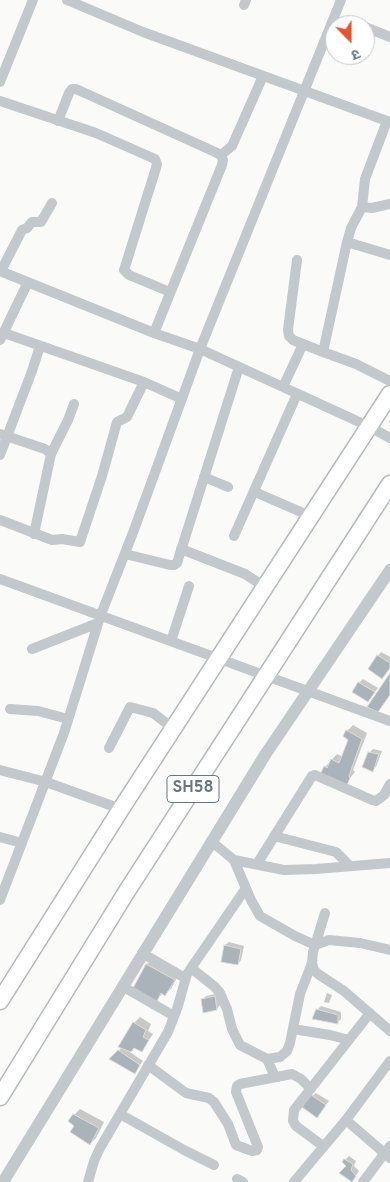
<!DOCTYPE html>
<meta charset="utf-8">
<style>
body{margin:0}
#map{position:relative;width:390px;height:1182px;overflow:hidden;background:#fafaf8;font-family:Overpass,"Noto Sans Devanagari",sans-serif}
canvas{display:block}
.north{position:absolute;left:325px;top:15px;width:50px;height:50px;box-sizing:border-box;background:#fff;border:1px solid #c1c8cd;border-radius:50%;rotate:158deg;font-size:14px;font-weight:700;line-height:20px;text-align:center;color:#657683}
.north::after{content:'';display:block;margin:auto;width:18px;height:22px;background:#e4572e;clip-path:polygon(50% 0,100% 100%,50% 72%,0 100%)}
</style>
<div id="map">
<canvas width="390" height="1182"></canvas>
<div class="north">उ</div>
</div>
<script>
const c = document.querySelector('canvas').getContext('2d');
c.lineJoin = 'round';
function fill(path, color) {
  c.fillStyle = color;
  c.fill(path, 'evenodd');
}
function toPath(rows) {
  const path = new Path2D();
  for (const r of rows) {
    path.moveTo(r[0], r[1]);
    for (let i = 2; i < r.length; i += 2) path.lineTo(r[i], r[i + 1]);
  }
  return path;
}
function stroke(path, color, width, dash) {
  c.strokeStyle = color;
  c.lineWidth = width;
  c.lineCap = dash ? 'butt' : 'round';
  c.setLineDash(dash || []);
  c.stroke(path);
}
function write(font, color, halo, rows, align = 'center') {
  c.font = font + ' Overpass,sans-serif';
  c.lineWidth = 5;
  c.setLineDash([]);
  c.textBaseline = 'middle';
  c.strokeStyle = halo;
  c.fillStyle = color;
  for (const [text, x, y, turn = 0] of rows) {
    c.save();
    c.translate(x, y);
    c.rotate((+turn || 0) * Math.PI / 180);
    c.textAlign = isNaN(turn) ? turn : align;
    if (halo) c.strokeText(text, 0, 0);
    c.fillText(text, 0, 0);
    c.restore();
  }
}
const shadow = toPath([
 [381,652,390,657,390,668,382,677,378,656],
 [363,679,378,688,371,697,359,683],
 [353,725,367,733,353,770,355,772,346,783,325,767,337,754,343,757,350,740,347,731],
 [373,749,382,751,376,767,372,770,369,753],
 [229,942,244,946,241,960,238,964,222,961,225,945],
 [153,959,179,974,171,989,165,994,163,993,156,1001,134,989,147,964],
 [219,993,220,1005,217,1009,202,1000,206,996],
 [327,993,332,995,329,1003,324,1002],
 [321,1006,341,1012,341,1019,337,1023,317,1010],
 [140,1017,151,1024,148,1031,153,1034,142,1050,135,1047,130,1052,143,1061,134,1073,111,1059,122,1047,134,1023],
 [316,1093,329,1101,320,1113,312,1096],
 [80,1109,104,1122,96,1138,90,1144,76,1126,74,1115],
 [349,1156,356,1161,354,1166,359,1171,355,1177,343,1162]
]);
const building = toPath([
 [377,655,390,663,390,668,382,679,368,669,377,655],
 [390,673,390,695,378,712,367,707,390,673],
 [358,682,375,692,368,702,352,692,358,682],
 [346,730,362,739,349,776,350,778,347,785,320,775,324,766,327,768,331,759,339,763,348,740,343,736,346,730],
 [368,752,379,754,373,772,362,767,368,752],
 [224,945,241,949,238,965,221,962,224,945],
 [146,964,175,980,165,996,161,993,156,1003,132,990,146,964],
 [215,996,217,1010,203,1013,201,999,215,996],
 [316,1009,338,1015,338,1024,312,1019,316,1009],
 [133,1022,146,1030,143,1037,149,1040,142,1052,134,1048,131,1052,118,1047,133,1022],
 [118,1050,140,1065,135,1074,109,1059,118,1050],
 [311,1095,326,1105,317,1118,302,1107,311,1095],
 [73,1114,99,1128,90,1145,70,1132,74,1126,68,1121,73,1114],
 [344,1159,353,1164,351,1170,356,1176,352,1182,339,1173,346,1166,342,1162,344,1159]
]);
const minor = toPath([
 [67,0,143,32,390,122],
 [244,5,246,0],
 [365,27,390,37],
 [0,82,33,0],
 [0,101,96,133,155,159,157,164,156,168,124,270,129,275,170,292],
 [58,121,69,93,72,89,76,89,215,152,221,155,223,160,222,165,154,333],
 [221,155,232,146,263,76],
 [362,207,372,208,390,204],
 [347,242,351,228,362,207,365,179,387,121],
 [390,255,347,242,323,352,356,364,390,381],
 [297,260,288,330,289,336,293,340,323,352],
 [0,271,154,333,200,349,368,426,390,438],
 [1,271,22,230,27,228,32,222,41,222,52,203],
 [4,333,144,382,182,399],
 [0,340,28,282],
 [283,387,303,344],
 [0,434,45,449,51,454,34,534],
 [51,454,68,420,74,404],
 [0,455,32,371,40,346],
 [204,477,228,487],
 [255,492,310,516],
 [0,520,52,540,62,539,80,542,102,476,117,422,127,417,144,382],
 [234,536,297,394],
 [181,549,245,574,265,587],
 [125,554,170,565,174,565,177,563,239,367],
 [0,579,390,721],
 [171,641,189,586],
 [32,649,98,623],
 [10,709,38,711,68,719],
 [109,748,130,707,153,713,174,729],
 [0,770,46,782,121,809],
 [274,836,336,852,349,865],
 [0,837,22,843],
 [211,841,234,860,284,870,316,869,390,863],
 [234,860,251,900,260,916,295,936,315,945,329,940,360,943,390,950],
 [257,864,312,776,315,775,372,800,376,801,384,795,390,784],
 [0,900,64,733,100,617,134,530,200,349,341,0],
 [325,913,313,952,312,963,314,970,318,974,344,991,390,1031],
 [142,953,185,978],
 [191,968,215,987,220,993,227,1009,232,1029,240,1045,267,1059,275,1077],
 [122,986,174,1016],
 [293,1029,330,1035,349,1040],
 [267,1059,280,1057,287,1051,290,1043,300,994,312,963],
 [148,1065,186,1093,209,1098,214,1102,228,1124,236,1145,252,1151,257,1150,258,1147,236,1092,237,1086,240,1084,292,1074,301,1079,311,1089],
 [120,1114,184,1150,214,1165],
 [346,1120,390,1158],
 [323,1146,296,1126,293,1121,294,1110,370,1013],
 [237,1179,243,1182],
 [88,1182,94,1161,100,1148,168,1032,177,1009,187,974,246,888],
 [294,1182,346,1120,390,1061],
 [363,1182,390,1146]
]);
const tertiary = toPath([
 [3,1182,265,755,390,570]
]);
const primary = toPath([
 [0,1001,121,809,390,394],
 [0,1097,127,891,390,484]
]);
const shields = [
 [193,789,52]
];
const shieldNames = [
 ["SH58",193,789]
];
fill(shadow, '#0003');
fill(building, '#aab3b9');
stroke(building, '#dcdcda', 1);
stroke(primary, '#b5babe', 19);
stroke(minor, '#c3c8cc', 10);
stroke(tertiary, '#c3c8cc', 12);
stroke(primary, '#fff', 16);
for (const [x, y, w] of shields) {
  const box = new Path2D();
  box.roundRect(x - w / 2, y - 13.5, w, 27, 4);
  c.fillStyle = '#fff';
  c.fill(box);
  stroke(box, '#657683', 1);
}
write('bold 16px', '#657683', null, shieldNames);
</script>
